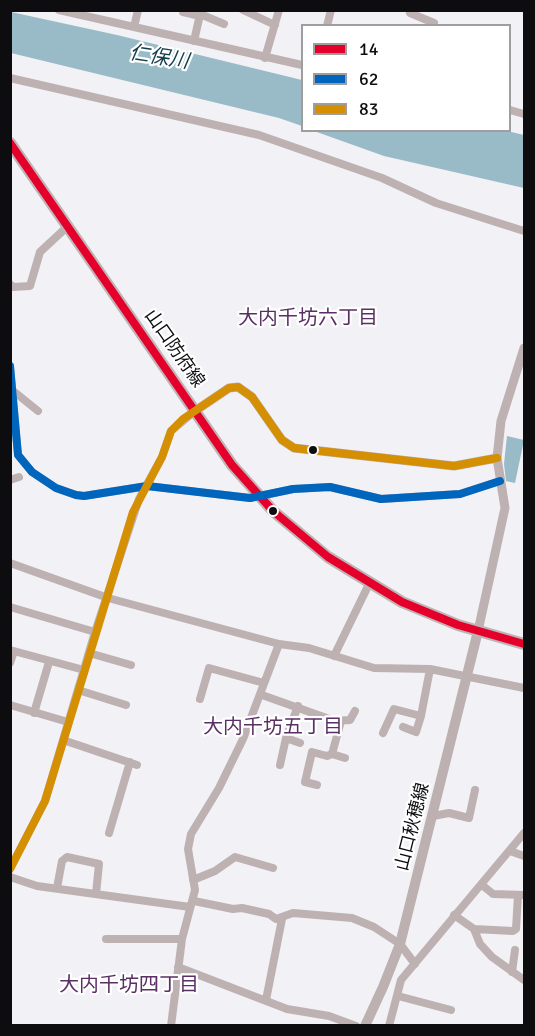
<!DOCTYPE html>
<meta charset="utf-8">
<style>
body{margin:0}
#map{position:relative;width:535px;height:1036px;overflow:hidden;background:#f1f1f6;font-family:Signika,sans-serif}
canvas{display:block}
.frame{position:absolute;inset:0;border:12px solid #0d0d10;pointer-events:none}
.legend{position:absolute;left:301px;top:24px;width:210px;height:108px;box-sizing:border-box;background:#fff;border:2px solid #9e9e9f;margin:0;padding:8px 10px;list-style:none;font-size:18px;color:#0d0d10}
.legend li{display:flex;align-items:center;gap:12px;height:30px}
.legend b{width:30px;border:2px solid #9e9e9f}
</style>
<div id="map">
<canvas width="535" height="1036"></canvas>
<div class="frame"></div>
<ul class="legend">
<li><b style="height:8px;background:#e4002b"></b>14</li>
<li><b style="height:8px;background:#0065bd"></b>62</li>
<li><b style="height:8px;background:#d48f02"></b>83</li>
</ul>
</div>
<script>
const c = document.querySelector('canvas').getContext('2d');
c.lineJoin = 'round';
function fill(path, color) {
  c.fillStyle = color;
  c.fill(path, 'evenodd');
}
function toPath(rows) {
  const path = new Path2D();
  for (const r of rows) {
    path.moveTo(r[0], r[1]);
    for (let i = 2; i < r.length; i += 2) path.lineTo(r[i], r[i + 1]);
  }
  return path;
}
function stroke(path, color, width, dash) {
  c.strokeStyle = color;
  c.lineWidth = width;
  c.lineCap = dash ? 'butt' : 'round';
  c.setLineDash(dash || []);
  c.stroke(path);
}
function write(font, color, halo, rows, align = 'center') {
  c.font = font + ' Signika,"Noto Sans JP",sans-serif';
  c.lineWidth = 4.5;
  c.setLineDash([]);
  c.textBaseline = 'middle';
  c.strokeStyle = halo;
  c.fillStyle = color;
  for (const [text, x, y, turn = 0] of rows) {
    c.save();
    c.translate(x, y);
    c.rotate((+turn || 0) * Math.PI / 180);
    c.textAlign = isNaN(turn) ? turn : align;
    if (halo) c.strokeText(text, 0, 0);
    c.fillText(text, 0, 0);
    c.restore();
  }
}
const water = toPath([
 [11,12,117,35,302,80,302,126,279,118,11,53],
 [503,130,524,135,524,188,384,156,314,131],
 [507,436,524,440,515,483,506,481,504,464]
]);
const minor = toPath([
 [59,10,302,65],
 [243,10,275,25],
 [412,10,410,13,434,23],
 [183,12,200,16],
 [200,14,224,24],
 [327,26,331,10],
 [134,27,138,10],
 [194,41,201,10],
 [265,58,279,10],
 [10,78,259,135,382,178,436,203,524,231],
 [510,110,524,114],
 [10,284,13,287,30,286,40,252,68,226],
 [10,366,18,455,32,472,56,488,76,495,84,496,147,486,250,498,293,489,330,487,381,499,460,494,500,481],
 [12,390,38,411],
 [10,480,19,477],
 [10,563,108,598,279,644,309,648,374,668,430,669,524,688],
 [10,607,95,632],
 [10,650,84,670],
 [89,653,131,665],
 [334,656,369,584],
 [10,663,14,651],
 [78,690,126,705],
 [262,695,335,721,350,720,355,711],
 [200,699,209,668,264,683],
 [10,705,68,722],
 [34,713,49,662],
 [403,727,416,732,421,716],
 [383,733,394,709,421,716,430,669],
 [286,738,300,743],
 [63,740,137,765],
 [332,754,345,758],
 [280,765,286,738,298,706],
 [317,785,305,782,312,752,327,756,332,754,341,721],
 [433,816,449,813,469,818,475,790],
 [109,833,130,762],
 [510,851,524,856],
 [10,869,45,801,95,632,139,499,162,457,171,431,195,411],
 [10,877,37,886,190,907],
 [193,880,215,871,235,857,273,868],
 [482,885,493,894,524,895],
 [57,888,62,861,67,857,99,864,96,894],
 [194,901,233,909,242,908,269,914,276,919,293,913,352,918,374,927,400,944,415,964],
 [454,915,474,929,480,944,492,957,524,980],
 [474,929,513,931,516,929,518,895],
 [106,939,182,939],
 [178,967,287,1009,329,1016,356,1026],
 [512,972,515,950],
 [398,996,451,1010],
 [266,1000,282,919],
 [171,1026,182,939,195,890,188,849,191,834,219,788,243,739,279,644],
 [389,1026,401,980,524,833]
]);
const tertiary = toPath([
 [195,411,229,388,238,387,252,397,282,440,294,448,454,466,497,458],
 [478,631,505,508,497,458,501,421,524,348]
]);
const secondary = toPath([
 [365,1026,383,987,400,944,478,631]
]);
const primary = toPath([
 [10,143,232,465,273,511,328,557,402,602,458,625,524,644]
]);
const bus1 = toPath([
 [10,143,232,465,273,511,328,557,402,602,458,625,524,644]
]);
const bus2 = toPath([
 [10,366,18,455,32,472,56,488,76,495,84,496,147,486,250,498,293,489,330,487,381,499,460,494,500,481]
]);
const bus3 = toPath([
 [10,869,45,801,133,512,162,457,171,431,183,419,229,388,238,387,252,397,282,440,294,448,454,466,497,458]
]);
const markers = [
 [313,450,5,"#0d0d10"],
 [273,511,5,"#0d0d10"]
];
const streetNames = [
 ["山口防府線",174,349,55],
 ["山口秋穂線",413,827,-76]
];
const waterNames = [
 ["仁保川",159,58,9]
];
const neighbourhoodNames = [
 ["大内千坊六丁目",308,319],
 ["大内千坊五丁目",273,728],
 ["大内千坊四丁目",129,986]
];
fill(water, '#99bac7');
stroke(minor, '#beb1b2', 8);
stroke(tertiary, '#beb1b2', 9);
stroke(secondary, '#bdb0b1', 10);
stroke(primary, '#bfb3b5', 12);
stroke(bus1, '#e4002b', 8);
stroke(bus2, '#0065bd', 8);
stroke(bus3, '#d48f02', 8);
for (const [x, y, r, color] of markers) {
  const dot = new Path2D();
  dot.arc(x, y, r, 0, 2 * Math.PI);
  c.fillStyle = color;
  c.fill(dot);
  stroke(dot, '#fff', 2);
}
write('18px', '#0d0d10', '#fff', streetNames);
write('italic 20px', '#133e4b', '#fff', waterNames);
write('20px', '#592f64', '#fff', neighbourhoodNames);
</script>
